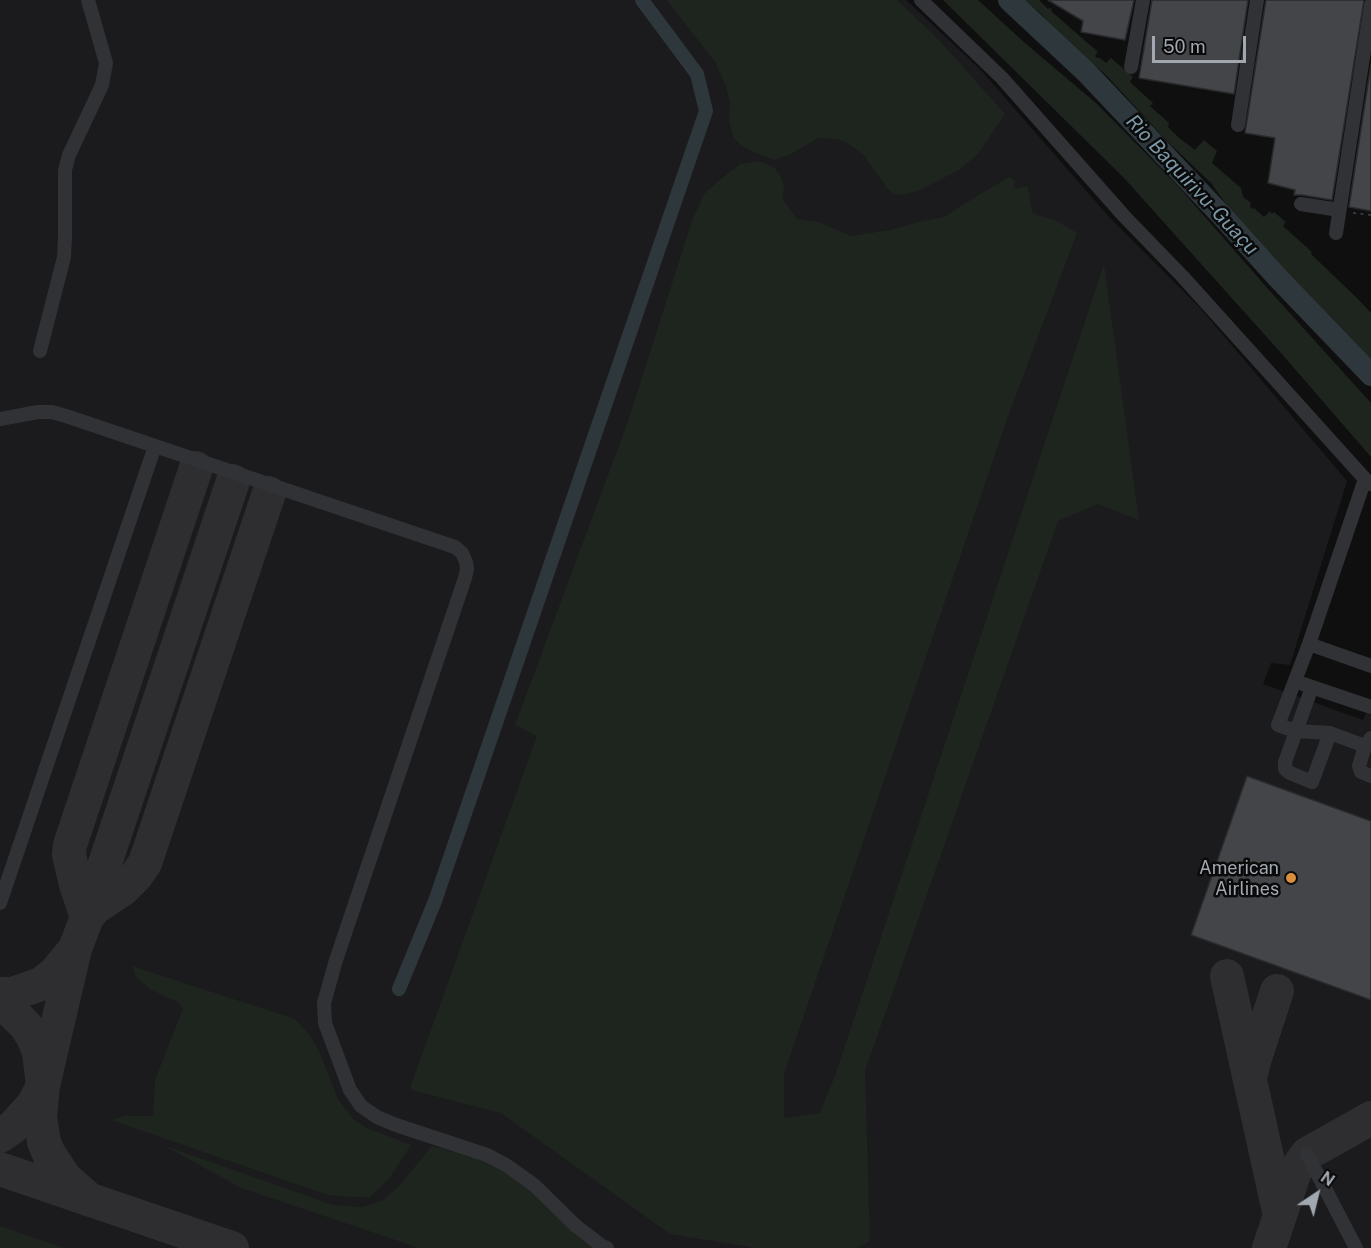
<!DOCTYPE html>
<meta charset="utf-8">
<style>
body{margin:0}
#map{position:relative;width:1371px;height:1248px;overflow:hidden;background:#0f0f10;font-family:"Public Sans",sans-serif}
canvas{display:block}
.north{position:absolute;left:1287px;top:1164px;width:60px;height:60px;-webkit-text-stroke:4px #0a0a0b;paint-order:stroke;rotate:35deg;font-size:16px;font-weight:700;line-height:24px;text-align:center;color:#a2a8af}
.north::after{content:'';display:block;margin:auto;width:21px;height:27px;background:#a2a8af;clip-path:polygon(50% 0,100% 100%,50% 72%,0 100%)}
.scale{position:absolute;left:1152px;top:36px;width:94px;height:27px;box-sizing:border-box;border:3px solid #a2a8af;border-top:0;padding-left:8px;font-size:18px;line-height:21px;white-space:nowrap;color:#a2a8af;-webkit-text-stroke:4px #0a0a0b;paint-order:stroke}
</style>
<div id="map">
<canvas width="1371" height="1248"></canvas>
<div class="north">N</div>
<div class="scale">50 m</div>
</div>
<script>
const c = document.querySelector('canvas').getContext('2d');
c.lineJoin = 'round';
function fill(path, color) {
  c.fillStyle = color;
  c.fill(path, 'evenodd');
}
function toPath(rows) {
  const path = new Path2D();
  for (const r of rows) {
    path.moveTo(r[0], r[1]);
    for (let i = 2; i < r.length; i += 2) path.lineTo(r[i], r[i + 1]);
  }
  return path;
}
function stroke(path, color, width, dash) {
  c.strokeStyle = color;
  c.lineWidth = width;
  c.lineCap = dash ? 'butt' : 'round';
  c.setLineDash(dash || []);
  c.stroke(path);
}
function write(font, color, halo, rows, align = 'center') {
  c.font = font + ' "Public Sans",sans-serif';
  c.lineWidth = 5;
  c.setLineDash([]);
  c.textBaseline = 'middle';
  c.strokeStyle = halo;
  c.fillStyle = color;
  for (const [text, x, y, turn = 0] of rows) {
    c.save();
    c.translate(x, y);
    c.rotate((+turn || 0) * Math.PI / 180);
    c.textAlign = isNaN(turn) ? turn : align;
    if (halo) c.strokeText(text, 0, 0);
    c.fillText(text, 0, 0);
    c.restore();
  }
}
const built = toPath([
 [0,0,906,0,980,69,1110,218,1201,309,1347,481,1290,665,1271,663,1263,684,1363,720,1366,713,1371,715,1371,1248,0,1248]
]);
const green = toPath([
 [667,0,897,0,940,41,1005,114,978,154,959,170,918,191,900,195,894,194,887,188,864,155,849,144,837,139,818,138,791,154,775,160,754,152,742,146,733,137,729,120,730,103,726,86,715,62],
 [943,0,978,0,1025,43,1097,104,1177,185,1269,290,1371,403,1371,457,1281,353,1124,178],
 [1024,0,1040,0,1040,1,1048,9,1049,8,1052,9,1051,11,1098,52,1095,56,1097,58,1100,58,1106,63,1111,58,1126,71,1133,77,1130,82,1153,103,1150,106,1169,123,1168,127,1178,137,1195,150,1204,140,1217,151,1212,163,1241,188,1243,197,1251,203,1250,207,1253,209,1254,208,1264,217,1270,211,1272,214,1274,212,1286,222,1283,226,1312,252,1311,254,1358,299,1371,313,1371,369,1321,318,1235,217,1211,183,1166,140,1106,75,1068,42,1039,12],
 [759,161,774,167,781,177,784,187,783,200,797,219,818,222,851,236,890,230,919,222,944,217,977,196,1009,177,1015,181,1014,185,1016,189,1022,187,1028,187,1032,212,1037,215,1055,220,1077,233,1007,419,784,1074,784,1118,820,1113,836,1073,1104,264,1139,520,1098,504,1058,521,865,1071,870,1241,857,1248,756,1248,670,1234,501,1113,415,1091,410,1088,537,736,515,725,627,424,692,221,704,194,722,178,740,164],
 [132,966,295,1019,309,1034,319,1051,338,1099,353,1119,365,1127,411,1145,389,1179,370,1197,353,1197,328,1195,111,1120,124,1116,153,1116,155,1080,183,1009,179,1003,150,989,136,977],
 [163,1145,333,1205,363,1207,382,1201,399,1186,432,1146,494,1163,518,1180,578,1235,597,1248,419,1248,241,1188],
 [0,1226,65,1248,0,1248]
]);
const canal = toPath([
 [399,989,435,901,706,111,697,74,642,0]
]);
const river = toPath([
 [1009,0,1087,73,1223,217,1278,278,1371,375]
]);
const taxiway = toPath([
 [196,468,70,845,69,855,76,885,87,917,95,908,123,889,136,876,145,863,269,493],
 [1227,976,1280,1216],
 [0,994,12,994,41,984,55,973,75,949],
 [0,1003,14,1014,26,1026,33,1037,39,1052,43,1086,33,1105,13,1127,0,1136],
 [1250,1078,1255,1058,1277,991],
 [0,1169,232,1248],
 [90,1200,65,1178,49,1154,44,1142,40,1117,43,1086,75,949,87,917,233,481],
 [1269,1248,1295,1171,1307,1154,1371,1118]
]);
const building = toPath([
 [1048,0,1134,0,1125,40,1081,32,1083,21,1048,0],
 [1152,0,1248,0,1234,94,1139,78,1152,0],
 [1266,0,1364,0,1332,200,1302,195,1294,195,1295,190,1268,183,1275,138,1245,133,1266,0],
 [1371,64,1371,211,1349,207,1371,64],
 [1247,776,1371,821,1371,1000,1191,935,1247,776]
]);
const path = toPath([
 [1053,0,1054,1],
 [1353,213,1371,215]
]);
const minor = toPath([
 [921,0,1002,78,1124,216,1183,277,1365,479,1371,484],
 [1131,67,1143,0],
 [1238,125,1257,0],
 [1301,204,1339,210],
 [1336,233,1371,5],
 [40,351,64,257,65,237,65,170,69,155,102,85,106,63,88,0],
 [0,419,38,412,52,412,66,416,446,544,455,547,462,553,466,562,467,569,465,578,336,960,324,1003,325,1023,350,1090,361,1106,377,1117,396,1125,487,1155,506,1165,534,1185,576,1226,602,1246,607,1248],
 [1365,479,1309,644,1278,725,1296,731,1330,733,1365,746],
 [1309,644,1371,666],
 [1303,684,1371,707],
 [1312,687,1285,762,1285,769,1290,773,1312,782,1330,733],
 [1371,738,1365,746,1359,766,1361,772,1371,776],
 [0,903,155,446],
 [1307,1154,1356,1248]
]);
const markers = [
 [1291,878,6,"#db8e3c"]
];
const poiNames = [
 ["American",1279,868],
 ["Airlines",1279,889]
];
const waterNames = [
 ["Rio Baquirivu-Guaçu",1192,185,47]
];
fill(built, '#1b1b1d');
fill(green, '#1e241e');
stroke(canal, '#2e373b', 14);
stroke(river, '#2e373b', 22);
stroke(taxiway, '#2e2e30', 34);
fill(building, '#434548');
stroke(building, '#292a2c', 1.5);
stroke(path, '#37393c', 2, [3, 4.5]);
stroke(minor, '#313235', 14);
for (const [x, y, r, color] of markers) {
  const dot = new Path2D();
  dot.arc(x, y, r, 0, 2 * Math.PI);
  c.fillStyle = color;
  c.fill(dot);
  stroke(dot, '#0a0a0b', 2);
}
write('18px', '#a2a8af', '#0a0a0b', poiNames, 'right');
write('italic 20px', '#7c99a7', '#0a0a0b', waterNames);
</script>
